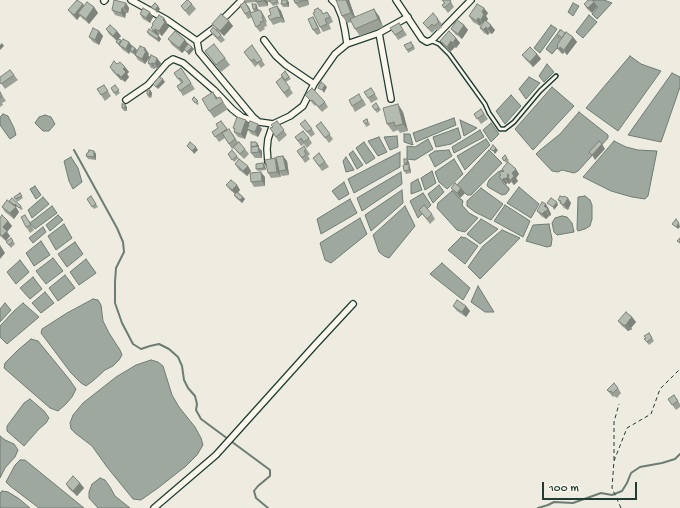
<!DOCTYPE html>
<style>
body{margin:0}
#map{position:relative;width:680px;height:508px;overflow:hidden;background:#eeece1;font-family:"Gochi Hand",sans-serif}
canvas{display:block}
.scale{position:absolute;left:542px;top:482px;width:95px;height:18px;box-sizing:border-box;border:2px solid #1f3d34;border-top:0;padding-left:5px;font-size:12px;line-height:14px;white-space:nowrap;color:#1f3d34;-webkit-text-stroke:3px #fbf7ec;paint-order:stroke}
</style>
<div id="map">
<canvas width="680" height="508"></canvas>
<div class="scale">100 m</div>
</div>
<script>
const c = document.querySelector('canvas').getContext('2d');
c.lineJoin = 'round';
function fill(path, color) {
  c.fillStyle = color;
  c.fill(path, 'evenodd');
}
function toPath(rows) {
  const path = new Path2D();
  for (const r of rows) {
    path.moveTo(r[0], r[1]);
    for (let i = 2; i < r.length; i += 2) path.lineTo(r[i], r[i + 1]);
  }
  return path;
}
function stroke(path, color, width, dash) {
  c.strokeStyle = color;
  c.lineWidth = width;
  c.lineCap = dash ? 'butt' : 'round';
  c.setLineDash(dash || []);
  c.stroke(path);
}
const water = toPath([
 [594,0,604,0,612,3,597,19,592,14,598,7,593,2,594,0],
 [573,3,579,6,573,16,568,12,573,3],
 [589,15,597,22,583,38,576,32,589,15],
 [551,25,557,29,540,53,534,48,551,25],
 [560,30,562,32,558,37,563,41,552,54,546,49,560,30],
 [630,56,641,64,661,71,618,131,586,108,630,56],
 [547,64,554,72,544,82,539,76,547,64],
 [672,73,680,77,680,87,661,142,628,135,672,73],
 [529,77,540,83,526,99,519,89,529,77],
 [552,87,574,106,533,150,515,129,552,87],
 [511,95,521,106,505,124,496,111,511,95],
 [579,112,608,135,608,138,578,171,574,173,562,170,558,172,552,171,536,154,539,151,560,134,579,112],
 [3,114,8,116,14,128,16,135,10,139,0,125,0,117,3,114],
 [45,115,51,117,55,124,49,131,43,131,35,123,39,117,45,115],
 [454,118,456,125,416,142,413,133,454,118],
 [460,120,477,128,464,136,460,120],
 [491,123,499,134,491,142,483,130,491,123],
 [458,128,461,138,451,144,436,147,433,137,458,128],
 [480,130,484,137,454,153,452,147,480,130],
 [404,134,410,134,413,145,404,142,404,134],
 [397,136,398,147,390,150,384,137,397,136],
 [379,137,387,152,378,156,368,141,379,137],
 [428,139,433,149,415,160,407,159,407,146,415,147,428,139],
 [486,139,490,145,465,170,457,156,486,139],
 [614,141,626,147,638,150,657,151,648,196,645,199,632,197,611,191,583,177,614,141],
 [364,142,375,158,366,164,356,148,364,142],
 [449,150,452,156,435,167,429,155,435,151,449,150],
 [489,150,502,163,471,195,467,195,457,185,489,150],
 [353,151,363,165,357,169,349,154,353,151],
 [400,152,400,167,354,193,348,179,400,152],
 [71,157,78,168,82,182,73,189,69,181,64,161,71,157],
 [346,157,354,170,346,172,343,161,346,157],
 [454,159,463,174,447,189,439,182,435,172,454,159],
 [507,168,502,181,504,184,509,188,509,190,506,194,502,195,488,187,487,185,489,180,498,172,504,169,507,168],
 [432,171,436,183,425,190,421,178,432,171],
 [401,172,402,184,362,211,357,198,401,172],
 [418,179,422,190,411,194,411,183,418,179],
 [344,182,349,194,339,200,332,191,344,182],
 [439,185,444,192,433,203,428,194,439,185],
 [35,186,41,195,36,199,30,189,35,186],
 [519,187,539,204,531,218,507,203,519,187],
 [481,188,503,204,491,220,475,212,467,206,467,201,481,188],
 [402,190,403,203,371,231,365,215,402,190],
 [452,191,460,199,461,199,463,201,462,205,469,213,478,218,465,232,457,230,437,208,438,203,452,191],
 [423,193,431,205,418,218,410,201,423,193],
 [585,196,590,200,592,205,592,219,590,226,585,229,578,231,577,229,578,197,585,196],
 [43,197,49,204,32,218,28,210,43,197],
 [350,199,357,213,321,234,317,219,350,199],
 [505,205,530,221,523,237,494,221,505,205],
 [52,206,57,213,35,229,30,223,52,206],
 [405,206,415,226,389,258,384,256,379,252,373,235,405,206],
 [58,215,63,220,50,231,46,225,58,215],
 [562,216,567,217,572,223,574,232,557,235,554,232,552,223,555,218,562,216],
 [360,218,367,234,331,263,325,260,320,243,360,218],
 [481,219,498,229,480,244,467,234,481,219],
 [64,224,72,238,56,250,48,236,64,224],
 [549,224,552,239,551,246,547,247,526,241,533,225,549,224],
 [43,227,46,232,33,243,29,238,43,227],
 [502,230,520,238,480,279,468,267,483,246,502,230],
 [461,237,466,238,478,246,465,264,448,250,461,237],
 [41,241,50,255,34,266,26,253,41,241],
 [75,242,83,254,67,267,58,254,75,242],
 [53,258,63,271,46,284,36,271,53,258],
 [86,259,96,273,79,285,70,272,86,259],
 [20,260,29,272,16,284,7,272,20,260],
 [442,263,470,288,463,300,430,274,442,263],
 [65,275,75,288,58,301,49,288,65,275],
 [33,277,42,289,30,299,20,288,33,277],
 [478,286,494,312,485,312,471,302,478,286],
 [45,292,54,303,41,313,32,303,45,292],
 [93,299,98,300,101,305,103,321,109,333,120,350,122,355,119,360,113,366,105,370,94,380,86,386,81,383,71,373,41,333,42,329,67,313,93,299],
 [5,303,11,310,0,322,0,309,5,303],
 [23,303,39,317,7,344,0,337,0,326,14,311,23,303],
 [31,339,38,341,69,379,76,389,72,397,66,404,58,411,50,408,4,368,5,363,18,350,31,339],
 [151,360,158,362,163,366,172,395,179,407,195,427,201,438,203,445,197,455,186,466,158,488,141,500,133,499,107,467,92,446,75,433,71,429,70,423,73,415,83,403,116,377,136,365,151,360],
 [30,399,44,411,49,418,46,423,39,429,24,446,7,431,7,426,24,403,30,399],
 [0,436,5,440,14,444,18,450,15,457,5,468,0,478,0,436],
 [20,460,25,460,84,508,39,508,10,486,6,482,15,465,20,460],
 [100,478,105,480,110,487,115,496,130,508,98,508,89,498,89,492,92,484,100,478],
 [2,491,8,492,18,498,30,508,0,508,0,493,2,491]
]);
const stream = toPath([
 [74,150,117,228,123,242,124,252,116,268,115,282,115,303,122,323,133,344,141,349,150,346,159,344,169,349,178,357,182,366,184,380,188,388,195,396,197,404,196,410,201,419,270,470,270,476,258,486,254,491,256,498,268,508],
 [538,508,548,505,554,502,573,503,601,493,612,495,622,491,627,483,631,473,640,467,662,463,675,459,680,454]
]);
const path = toPath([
 [614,460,614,422,619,404],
 [621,508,612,488,614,461,627,428,651,414,660,389,680,369]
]);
const lane = toPath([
 [432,41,439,44,449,54,485,104,489,113,500,129,505,129,514,122,540,91,556,76]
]);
const street = toPath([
 [131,0,167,20,197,41,199,52,253,117,259,122,273,124,290,116,303,106,314,84,335,54,347,44,345,31,342,17,337,5,332,0],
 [396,0,422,39,427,42,432,40,471,0],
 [104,1,105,0],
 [379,33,391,99],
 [264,40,276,56,286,65,314,84],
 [197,41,213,29,242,0],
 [347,44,379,33,408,17],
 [126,100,148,85,167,63,173,59,183,63,214,90,232,109,242,117,257,122],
 [268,162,267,149,268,139,273,124],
 [154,508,216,455,315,345,353,304]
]);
const wall = toPath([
 [244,0,270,0,270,2,268,2,268,6,259,7,256,2,246,3],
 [278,0,279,4,273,6,271,3],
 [294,0,308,0,309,5,299,8,295,3],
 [349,0,355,17,379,16,383,27,360,36,355,29,352,22,347,23,342,16],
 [442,0,450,0,454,7,448,13,442,5,444,3],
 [245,2,252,13,254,12,253,9,256,4,257,6,258,10,261,11,264,16,267,22,266,22,267,26,264,27,265,29,260,32,256,27,252,17,248,19,245,14],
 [289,2,289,7,283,7,281,4],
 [126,3,129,8,128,13,126,13,125,18,115,15,112,10],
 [83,4,84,6,94,7,98,13,89,24,82,18,80,16,77,20,72,15,68,10],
 [192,4,196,9,189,16,181,6],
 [584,4,597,7,592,13,587,9],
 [277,6,281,11,285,22,282,23,281,22,273,25,270,20,271,15],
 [318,8,323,14,327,12,331,17,333,22,329,24,331,29,323,32,320,27,315,12],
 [488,13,486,16,488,19,486,21,495,30,492,34,489,33,488,35,484,33,480,28,483,24,482,23,480,26,473,22,469,16],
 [140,14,153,17,150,23,143,19],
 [313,17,316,22,321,33,317,35,313,30],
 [164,18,167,23,167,24,169,27,162,36,159,34,158,35,161,39,159,42,149,35,147,32,153,32,151,28,153,25,152,24],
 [438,19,442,24,441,25,442,27,438,31,436,29,432,33,427,28,423,23],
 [229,21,233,26,224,36,216,30,221,35,225,40,221,43,214,36,210,31,216,29,212,24],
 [399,23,407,35,398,40,395,35],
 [464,25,468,30,462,39,455,34,451,29],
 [106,29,121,36,118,39,121,41,135,48,137,50,135,55,130,52,129,54,123,50,116,42,117,41,109,34],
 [99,31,103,36,99,45,93,42,89,37],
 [565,33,573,37,577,42,567,55,564,52,563,54,561,53,557,48,558,46,557,45,561,39,557,34],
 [456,38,460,43,456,48,455,47,450,52,444,46,440,41],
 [168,39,185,40,188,44,194,49,189,55,185,50,182,53,172,45],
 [413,44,415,49,408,53,407,50],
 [252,45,265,65,261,68,258,64,255,67,244,52],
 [145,48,149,54,148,55,150,57,145,64,138,60,135,55],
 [205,51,225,58,230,65,221,72],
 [537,54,541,59,533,67,526,60,522,55],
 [148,63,161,63,158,69,155,68,155,69,151,68],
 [117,64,125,67,129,72,127,74,129,77,125,82,122,80,121,80,113,72,110,67],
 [181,68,195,89,183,96,177,86,181,83,174,73],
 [10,70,18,80,5,89,0,82],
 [285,71,291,79,286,82,281,75],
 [282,77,293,93,287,98,276,82],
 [104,85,111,96,105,101,97,89],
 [115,85,120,93,116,96,111,88],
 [371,88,378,99,371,103,368,98],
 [150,90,152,93,151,98,148,97,147,94],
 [0,92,6,101,2,103,3,105,0,107],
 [213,92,217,98,220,97,228,109,214,118,209,111],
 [305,95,325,102,328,107,322,112,316,105,315,106],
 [194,97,199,104,197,105,192,99],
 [363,99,366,105,355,112,352,106],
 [376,103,381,110,377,113,372,106],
 [127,107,127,111,124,111,122,108],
 [481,109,488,119,481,124,474,114],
 [403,112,408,131,400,133,398,130,393,132,387,124],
 [246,120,248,124,262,129,258,137,251,134,248,130,245,139,238,137,234,132,235,130,233,128],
 [221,121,228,130,233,134,238,142,245,149,249,154,244,159,237,152,234,148,232,149,225,138,219,142,212,132,218,128],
 [277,121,287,135,279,142,270,128,273,127],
 [321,122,333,139,329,143,316,126],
 [369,122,370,125,366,127,365,124],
 [300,124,312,129,315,134,311,137],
 [295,137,309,138,312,143,307,148,304,144,301,146],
 [257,143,259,146,259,148,262,151,262,158,255,158,251,153],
 [304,146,310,154,308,156,310,159,305,163,297,151],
 [94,151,96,154,96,160,88,159,86,156,88,153],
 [319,153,329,167,322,171,313,158],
 [228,154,237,156,239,158,234,162],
 [502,158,507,158,509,160,506,163],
 [407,159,409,162,409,165,410,167,411,173,406,174,404,171,405,165,404,163],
 [277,160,287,161,289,175,282,176,280,173,281,177,271,178,268,173],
 [263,163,265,166,266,170,258,171,256,169],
 [235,164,251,171,247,176,239,170],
 [502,169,519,174,516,178,518,181,514,185,511,182,509,184,507,183,506,185,503,182,499,177,500,176,499,174,504,171],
 [265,177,265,186,254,187,251,182],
 [226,185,237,185,240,190,238,192,245,199,242,203,236,198,234,195,235,194,230,190],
 [451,188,465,193,460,198,454,193],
 [20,193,23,198,17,202,14,197],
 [91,196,98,207,94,209,87,199],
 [558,200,571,203,568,210,564,208],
 [10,202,21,206,23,209,21,210,17,206,16,207,19,212,14,219,5,212,2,207],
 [549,209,549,210,551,214,550,216,549,216,546,219,541,216,537,211],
 [419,210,432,214,435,219,430,224],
 [0,218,8,221,12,226,7,232,10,236,6,241,0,236],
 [29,220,34,230,30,233,26,227],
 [11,238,15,244,11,248,6,242],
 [453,306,466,306,470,311,466,317,457,311],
 [632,317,636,322,631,328,632,329,631,330,630,330,628,331,622,326,618,321],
 [649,333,654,341,649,345,644,339],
 [618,388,621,393,617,398,614,396,613,397,607,390],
 [674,395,680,404,680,407,676,410,668,399],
 [80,483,84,488,77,496,69,489,66,484]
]);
const shadedWall = toPath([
 [264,0,266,0,268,2,268,6,264,1],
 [287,0,289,2,289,7,287,4],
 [306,0,308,0,309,5],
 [346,0,349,0,356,20,351,13],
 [245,2,249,7,253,16,250,11],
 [594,2,597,7,592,13,588,8],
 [126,3,129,8,128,13,124,8],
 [83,4,86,10,78,13,80,16,77,20,74,15],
 [256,4,257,6,258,11,256,9],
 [158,6,160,9,157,13,155,10],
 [277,6,281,11,285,22,281,17],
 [94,7,98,13,89,24,86,19],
 [122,8,126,13,125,18,121,13],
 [484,8,488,13,486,16,488,19,484,25,481,20,482,12],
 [374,9,379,16,383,27,378,19],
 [259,10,262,14,261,11,264,16,267,22],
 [150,12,153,17,150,23,146,18],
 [313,17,316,22,321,33,318,28],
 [164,18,167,23,167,24,169,27,162,36,159,31,163,20],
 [478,18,482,23,480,26,477,21],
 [229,21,233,26,224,36,220,31],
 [464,25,468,30,462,39,458,34],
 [491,25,495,30,492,34,488,29],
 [486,27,489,33,488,35,484,30],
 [155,29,159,34,157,36,154,31],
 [99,31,103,36,99,45,95,40],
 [117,31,121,36,117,41,113,36],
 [159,36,161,39,159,42,157,39],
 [573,37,577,42,567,55,564,50],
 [456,38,460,43,456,48,453,43],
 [185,40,189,45,182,53,179,48],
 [451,41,455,47,450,52,447,47],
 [129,42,133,47,130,50,130,52,129,54,126,49],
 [2,43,4,46,0,50,0,45],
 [192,47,194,49,189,55,187,52],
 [560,47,564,52,563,54,559,49],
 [135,48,137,50,135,55,133,52],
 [145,48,149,54,148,55,150,57,145,64,142,59],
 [537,54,541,59,533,67,530,62],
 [157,58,161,63,158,69,155,64],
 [152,63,155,68,155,69,151,64],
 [125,67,129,72,127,74,129,77,125,82,121,77,123,69],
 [118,74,122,80,121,80,117,75],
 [163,79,165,82,158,89,156,87],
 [325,85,327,87,324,93,322,90],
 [150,90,152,93,151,98,149,95],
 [125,104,127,107,127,111,125,108],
 [398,104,403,112,408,131,403,124],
 [246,120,250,125,248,124,249,126,245,139,241,134],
 [258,124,262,129,258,137,255,132],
 [256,142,259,146,259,148,262,151,262,158,259,152],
 [602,144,605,149,595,160,592,155],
 [196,147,198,150,194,154,192,151],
 [496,148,498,150,495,154,493,151],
 [94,151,96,154,96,160,94,157],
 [283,156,287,161,289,175,286,170],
 [275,158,279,163,279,171,280,173,281,177,277,172],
 [407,159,409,162,409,165,410,167,411,173,409,170,409,166,407,163],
 [263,163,265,166,266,170,264,168],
 [248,166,251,171,247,176,243,171],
 [516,169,519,174,516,178,518,181,514,185,511,180,508,178,511,182,509,184,505,179,507,174,511,180,512,173],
 [261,172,265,177,265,186,262,181],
 [504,178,507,183,506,185,502,180],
 [237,185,240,190,236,195,232,190],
 [461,188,465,193,460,198,457,193],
 [243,197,245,199,242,203,240,200],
 [568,198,571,203,568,210,564,205],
 [557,202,558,205,554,210,553,207],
 [15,204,17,206,16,207,19,212,14,219,10,213],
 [546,204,549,209,549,210,551,214,550,216,546,211,544,206],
 [545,211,549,216,546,219,542,214],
 [8,221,12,226,7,232,10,236,6,241,2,236,3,227],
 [679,223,680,227,678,229,676,227],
 [0,245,5,253,0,259],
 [466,306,470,311,466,317,462,312],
 [632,317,636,322,631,328,632,329,631,330,627,325,627,323],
 [626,324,630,330,628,331,625,326],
 [80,483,84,488,77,496,73,491]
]);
const building = toPath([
 [77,0,83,4,74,15,68,10,77,0],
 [114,0,126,3,124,8,122,8,121,13,112,10,114,0],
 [187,0,188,0,192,4,185,11,181,6,187,0],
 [256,0,264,0,264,1,256,2,256,0],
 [270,0,277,0,277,2,271,3,270,0],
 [282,0,287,0,287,4,281,4,282,0],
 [294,0,306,0,295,3,294,0],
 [336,0,346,0,351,13,342,16,336,0],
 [442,0,450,0,451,2,444,8,442,5,445,3,442,0],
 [588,0,592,0,594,2,588,8,584,4,588,0],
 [87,2,94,7,86,19,78,13,87,2],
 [245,2,250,11,245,14,240,5,245,2],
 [155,3,158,6,155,10,151,7,155,3],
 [252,4,256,4,256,9,253,9,252,4],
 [477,4,484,8,482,12,484,14,481,20,478,18,477,21,469,16,477,4],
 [277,6,281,17,278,18,278,17,270,20,268,16,271,15,269,9,277,6],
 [143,8,150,12,146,18,140,14,143,8],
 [318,8,320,10,321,10,323,14,327,12,330,17,325,19,327,24,320,27,313,13,315,12,314,10,318,8],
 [374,9,378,19,355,29,350,19,374,9],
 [259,10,260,11,261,11,263,17,262,17,264,21,260,22,261,24,256,27,250,13,259,10],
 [433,13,438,19,437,20,439,22,434,26,432,24,428,28,423,23,433,13],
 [221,14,229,21,220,31,212,24,221,14],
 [159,15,164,18,163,20,165,22,159,31,155,29,154,31,151,28,153,25,152,24,159,15],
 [313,17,318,28,313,30,308,19,313,17],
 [457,20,464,25,458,34,451,29,457,20],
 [485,20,491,25,488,29,486,27,484,30,480,28,485,20],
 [399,23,403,30,395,35,390,28,399,23],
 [110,25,117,31,113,36,106,29,110,25],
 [213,27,221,35,218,38,210,31,213,27],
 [93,28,99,31,95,40,89,37,93,28],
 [149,29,159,36,157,39,147,32,149,29],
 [561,30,565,33,562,38,557,34,561,30],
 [175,31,185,40,179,48,168,39,175,31],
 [449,31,456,38,453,43,451,41,447,47,440,41,449,31],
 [566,32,573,37,564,50,560,47,559,49,557,48,558,46,557,45,566,32],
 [118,39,121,40,119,44,116,42,118,39],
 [123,39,129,42,126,49,119,45,123,39],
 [411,42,413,47,407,50,404,45,411,42],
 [188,44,192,47,187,52,184,49,188,44],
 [214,44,225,58,216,65,205,51,214,44],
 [252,45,262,60,257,63,254,59,251,61,244,52,252,45],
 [132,46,135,48,133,52,130,50,132,46],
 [140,46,145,48,144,50,146,51,142,59,135,55,140,46],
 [530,47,537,54,530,62,522,55,530,47],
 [151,55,157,58,155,64,152,63,151,64,148,63,151,55],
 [114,61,117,64,120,62,125,67,123,69,126,72,121,77,118,74,117,75,110,67,114,61],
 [181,68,191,83,180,91,177,86,183,82,180,78,178,79,174,73,181,68],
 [10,70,14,75,1,84,0,82,0,77,10,70],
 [285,71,289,77,285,80,281,75,285,71],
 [159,77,163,79,156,87,153,84,159,77],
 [282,77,290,88,284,93,276,82,282,77],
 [321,82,325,85,322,90,318,88,321,82],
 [104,85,108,91,101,95,97,89,104,85],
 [115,85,119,90,114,93,111,88,115,85],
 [312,88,325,102,319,107,312,100,311,101,305,95,312,88],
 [371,88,375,94,368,98,364,92,371,88],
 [147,90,150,90,149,95,147,94,147,90],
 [0,92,2,96,0,98,0,92],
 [213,92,216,99,220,97,223,102,209,111,202,99,213,92],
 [359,94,362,100,352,106,349,100,359,94],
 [194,97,198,101,195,103,192,99,194,97],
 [376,103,379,108,375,110,372,106,376,103],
 [122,104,125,104,125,108,122,108,122,104],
 [398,104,403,124,395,126,394,122,387,124,383,108,398,104],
 [481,109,484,114,477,119,474,114,481,109],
 [237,117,246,120,241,134,234,132,235,129,233,128,237,117],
 [367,119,368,122,365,124,363,121,367,119],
 [305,120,312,129,307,132,300,124,305,120],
 [221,121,227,129,215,137,212,132,218,128,216,124,221,121],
 [250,121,258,124,255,132,247,129,249,125,248,124,250,121],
 [277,121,284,130,276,137,270,128,273,127,271,125,277,121],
 [321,122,330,134,325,138,316,126,321,122],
 [229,129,235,139,229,144,222,133,229,129],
 [303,131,309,138,304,142,301,138,298,141,295,137,303,131],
 [599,141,602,144,592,155,589,152,599,141],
 [190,142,196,147,192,151,187,146,190,142],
 [239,142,245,149,240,154,233,147,239,142],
 [251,142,256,142,256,143,257,143,257,146,251,147,251,142],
 [493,145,496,148,493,151,490,149,493,145],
 [258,146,259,152,251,153,251,147,258,146],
 [304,146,306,149,304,151,306,154,302,158,297,151,304,146],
 [89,150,94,151,94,157,86,156,87,153,88,153,89,150],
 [232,150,237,156,232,160,228,154,232,150],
 [319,153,325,162,319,166,313,158,319,153],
 [505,155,507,158,504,161,502,158,505,155],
 [283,156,286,170,279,171,276,157,283,156],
 [275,158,277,172,268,173,265,160,275,158],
 [239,159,248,166,243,171,235,164,239,159],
 [404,159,407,159,407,163,404,163,404,159],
 [508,162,516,169,512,173,514,176,511,180,508,178,509,175,507,174,508,176,505,179,504,178,502,180,499,177,501,175,499,174,502,171,503,172,504,171,502,169,508,162],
 [263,163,264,168,256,169,256,164,263,163],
 [409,164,409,170,404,171,403,165,409,164],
 [261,172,262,181,251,182,250,173,261,172],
 [231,180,237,185,232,190,226,185,231,180],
 [455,183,461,188,457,193,451,188,455,183],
 [237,192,243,197,240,200,234,195,237,192],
 [20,193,22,196,15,199,14,197,20,193],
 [91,196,96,204,92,207,87,199,91,196],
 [560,196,563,197,564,196,568,198,564,205,560,203,561,201,558,200,560,196],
 [12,198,21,206,19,208,15,204,14,205,9,201,12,198],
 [551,198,557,202,553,207,547,203,551,198],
 [7,200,16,207,10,213,2,207,7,200],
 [542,202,546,204,544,206,548,209,546,211,545,211,542,214,537,211,542,202],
 [424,205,432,214,427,219,419,210,424,205],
 [2,215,8,221,3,227,7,231,2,236,0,234,0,218,2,215],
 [25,215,31,225,26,227,21,217,25,215],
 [676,219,679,223,676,227,672,224,676,219],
 [11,238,13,241,9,245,6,242,11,238],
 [680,238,680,243,677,241,680,238],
 [457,300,466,306,462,312,453,306,457,300],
 [626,312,632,317,627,323,628,324,627,325,626,324,625,326,618,321,626,312],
 [649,333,652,338,647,342,644,339,646,338,644,336,649,333],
 [614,383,618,388,613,393,611,391,610,392,607,390,614,383],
 [674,395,678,401,672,405,668,399,674,395],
 [73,476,80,483,73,491,66,484,73,476]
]);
fill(water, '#9fa89f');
stroke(water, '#6c7d74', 1);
stroke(stream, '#6c7d74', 2);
stroke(lane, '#1f3d34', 5.5);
stroke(street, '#1f3d34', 8);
stroke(path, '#1f3d34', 1, [4, 3]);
stroke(lane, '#fbf7ec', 2.5);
stroke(street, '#fbf7ec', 5.5);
fill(wall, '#9ba197');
fill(shadedWall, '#7e837b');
fill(building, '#b4bbb0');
stroke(building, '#7e837b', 1);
</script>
